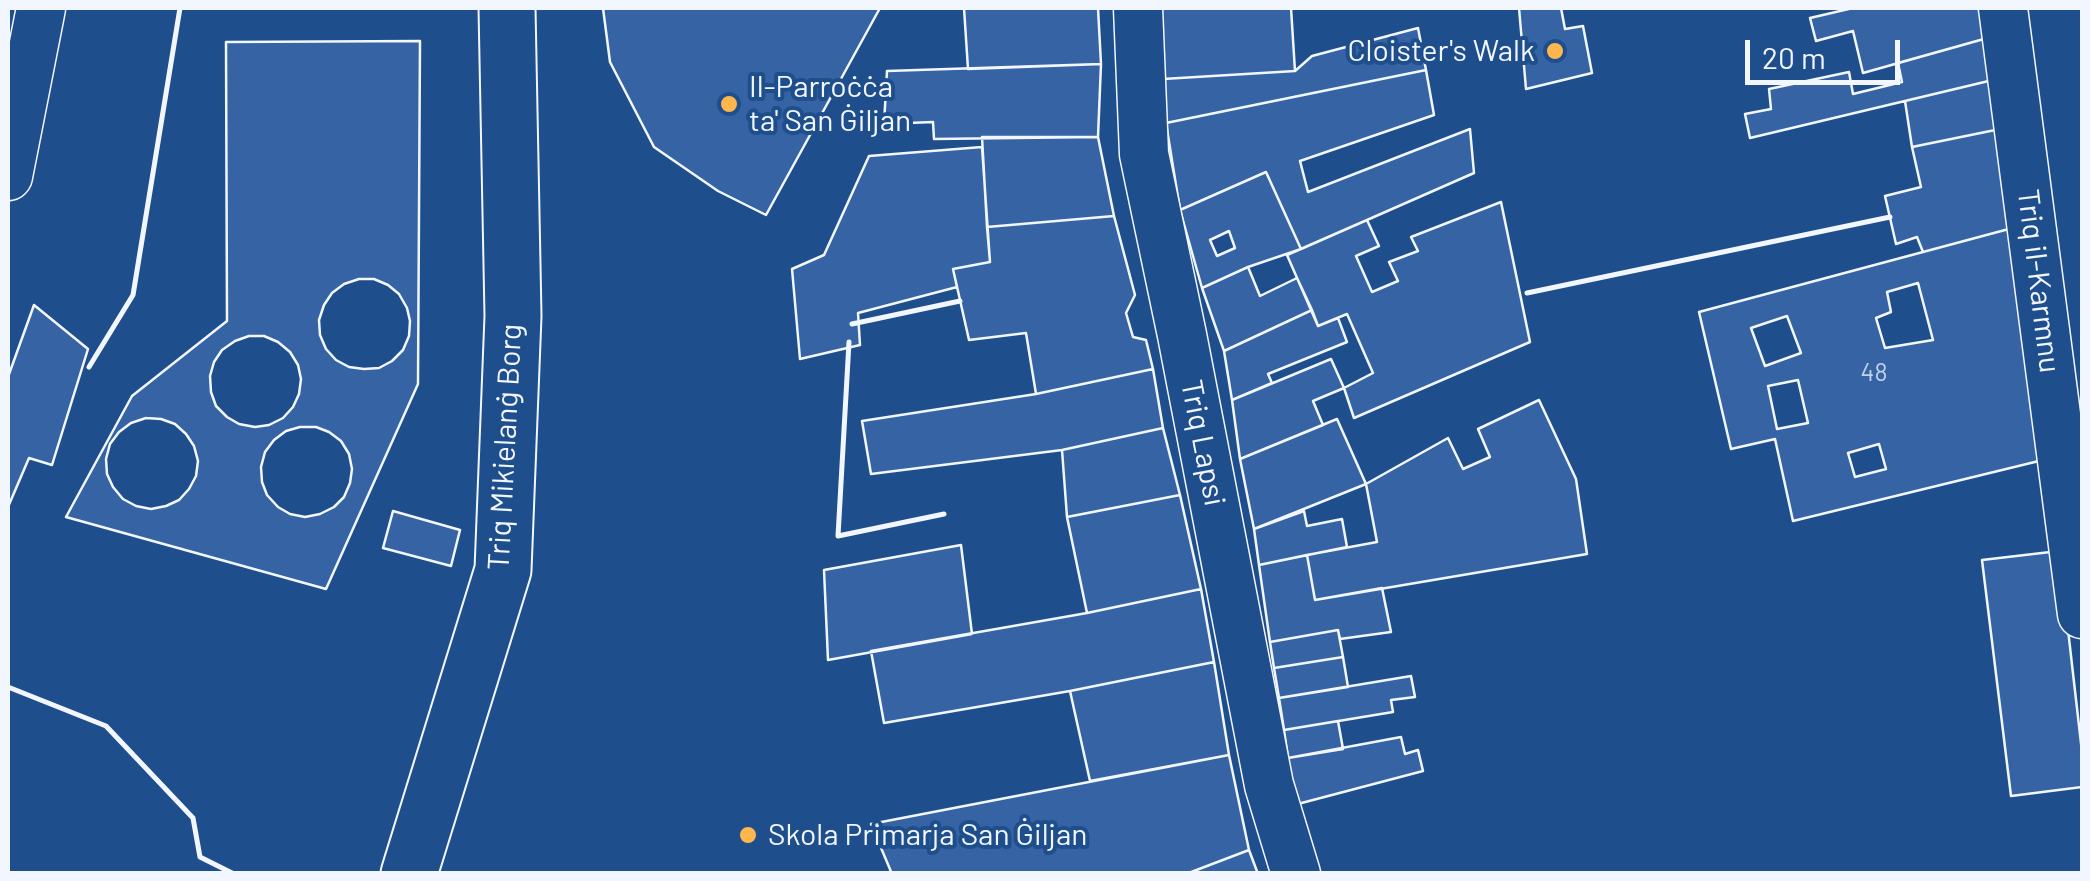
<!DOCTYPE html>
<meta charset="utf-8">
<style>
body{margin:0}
#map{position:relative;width:2090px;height:881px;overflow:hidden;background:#1f4e8c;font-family:Barlow,sans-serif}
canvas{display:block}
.frame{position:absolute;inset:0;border:10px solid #f2f6ff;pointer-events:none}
.scale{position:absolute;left:1745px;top:40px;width:155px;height:45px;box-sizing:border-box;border:5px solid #f2f6ff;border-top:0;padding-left:12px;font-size:30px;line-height:35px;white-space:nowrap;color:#f2f6ff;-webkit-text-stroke:8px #1f4e8c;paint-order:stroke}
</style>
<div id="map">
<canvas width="2090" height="881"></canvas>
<div class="frame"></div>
<div class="scale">20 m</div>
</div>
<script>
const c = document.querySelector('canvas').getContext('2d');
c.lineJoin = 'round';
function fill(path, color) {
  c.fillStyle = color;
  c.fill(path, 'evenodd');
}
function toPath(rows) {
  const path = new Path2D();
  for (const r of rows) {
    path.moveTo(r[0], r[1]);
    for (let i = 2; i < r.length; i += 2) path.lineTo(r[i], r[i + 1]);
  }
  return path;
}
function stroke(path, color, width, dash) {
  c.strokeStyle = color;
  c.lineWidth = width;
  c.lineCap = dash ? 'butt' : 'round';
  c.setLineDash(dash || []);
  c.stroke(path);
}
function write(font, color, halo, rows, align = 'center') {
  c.font = font + ' Barlow,sans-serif';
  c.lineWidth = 8;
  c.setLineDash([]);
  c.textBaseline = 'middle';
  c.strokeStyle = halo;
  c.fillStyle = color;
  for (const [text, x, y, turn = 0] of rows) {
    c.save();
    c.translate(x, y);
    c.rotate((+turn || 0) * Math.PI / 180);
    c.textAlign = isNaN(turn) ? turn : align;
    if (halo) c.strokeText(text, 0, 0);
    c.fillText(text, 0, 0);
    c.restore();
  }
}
const building = toPath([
 [603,8,880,8,766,215,718,191,654,147,610,62,603,8],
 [964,8,1098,8,1101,64,968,69,964,8],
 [1159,8,1291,8,1295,71,1163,79,1159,8],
 [1519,8,1561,8,1565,29,1583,26,1592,73,1526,89,1519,8],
 [1853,8,1988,8,1991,37,1863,73,1853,31,1816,41,1810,18,1853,8],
 [1418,28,1426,70,1166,123,1163,79,1295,71,1312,56,1418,28],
 [1991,37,1997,79,1750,138,1745,114,1771,109,1769,89,1849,72,1853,94,1902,82,1898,63,1991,37],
 [420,41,418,384,326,589,66,517,132,396,227,321,226,42,420,41],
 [359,279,374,279,388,285,399,294,407,308,410,321,409,336,403,350,392,361,379,368,364,369,349,367,336,360,326,349,320,335,319,320,324,305,332,293,344,284,359,279],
 [249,336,264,336,278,342,290,352,298,365,301,379,299,394,293,407,283,418,269,425,255,427,239,424,227,417,216,406,211,392,210,376,214,362,222,350,235,341,249,336],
 [146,418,161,419,175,424,186,434,194,446,198,461,196,476,189,489,179,500,166,506,151,509,136,506,123,499,113,487,107,474,106,459,110,444,119,432,131,423,146,418],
 [300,427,316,427,329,432,341,441,349,454,352,469,350,483,344,497,334,507,320,514,305,517,290,514,278,507,267,495,262,482,261,467,265,452,274,440,286,431,300,427],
 [1101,64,1098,137,934,139,933,122,884,124,887,71,1101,64],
 [1426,70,1434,115,1300,161,1308,192,1470,129,1474,173,1301,249,1266,172,1180,210,1166,123,1426,70],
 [1997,79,2005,128,1912,147,1905,101,1997,79],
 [2005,128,2020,226,1923,252,1917,237,1896,244,1885,196,1921,187,1912,147,2005,128],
 [982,137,1098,137,1114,216,987,227,982,137],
 [982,147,990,262,953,269,957,287,858,313,860,345,800,359,792,269,824,255,869,156,982,147],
 [1266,172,1301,249,1248,267,1202,288,1180,210,1266,172],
 [1229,231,1235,248,1217,256,1210,240,1229,231],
 [1501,202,1530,342,1354,418,1344,388,1373,373,1347,314,1318,326,1287,255,1367,220,1379,246,1356,256,1372,292,1398,281,1389,262,1418,251,1411,237,1501,202],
 [1114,216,1135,295,1126,313,1133,337,1146,340,1153,369,1036,394,1026,333,969,340,953,269,990,262,987,227,1114,216],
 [2020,226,2043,460,1793,521,1775,439,1731,449,1699,312,2020,226],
 [1918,283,1933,340,1885,348,1876,318,1891,312,1887,292,1918,283],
 [1787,316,1801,353,1765,366,1751,328,1787,316],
 [1798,380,1808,423,1777,429,1768,386,1798,380],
 [1879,444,1886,469,1855,477,1848,453,1879,444],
 [1248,267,1260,296,1297,278,1312,310,1224,351,1202,288,1248,267],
 [34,305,88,349,52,465,29,458,8,507,8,377,34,305],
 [1312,310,1318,326,1338,318,1347,342,1268,374,1272,383,1232,400,1224,351,1312,310],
 [1331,359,1344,388,1313,401,1323,425,1240,459,1232,400,1331,359],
 [1153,369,1163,428,1062,450,871,474,862,421,1036,394,1153,369],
 [1539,400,1576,479,1587,554,1315,600,1307,555,1377,542,1366,484,1448,438,1463,469,1490,457,1478,429,1539,400],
 [1337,419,1366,484,1254,529,1240,459,1337,419],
 [1163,428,1180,495,1067,517,1062,450,1163,428],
 [1180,495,1201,589,1087,613,1067,517,1180,495],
 [393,511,460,530,451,566,383,548,393,511],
 [1304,511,1307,526,1342,519,1347,547,1259,565,1254,529,1304,511],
 [961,545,972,634,828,660,824,570,961,545],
 [2059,551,2082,752,2082,787,2011,796,1982,560,2059,551],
 [1307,555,1315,600,1382,588,1391,632,1340,639,1338,630,1270,642,1259,565,1307,555],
 [1201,589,1214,662,1070,691,884,723,871,651,1087,613,1201,589],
 [1338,630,1343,657,1274,668,1270,642,1338,630],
 [1343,657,1348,687,1279,698,1274,668,1343,657],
 [1214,662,1229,755,1090,781,1070,691,1214,662],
 [1411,676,1415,697,1391,700,1393,712,1284,730,1279,698,1411,676],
 [1338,721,1343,749,1288,758,1284,730,1338,721],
 [1401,737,1405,754,1418,750,1423,771,1294,805,1288,758,1401,737],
 [1229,755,1249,850,1186,874,892,874,871,824,1229,755],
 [1249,850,1258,874,1186,874,1249,850]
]);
const minor = toPath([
 [1138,8,1144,154,1182,335,1269,785,1296,874],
 [2003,8,2082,614],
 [8,176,41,8]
]);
const secondary = toPath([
 [409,874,503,570,513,316,507,8]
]);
const wall = toPath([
 [1527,293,1890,217],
 [852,324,960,301],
 [849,342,838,536,944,514],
 [89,367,133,295,180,8],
 [8,687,106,726,193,818,200,857,234,874]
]);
const markers = [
 [1555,51,10,"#ffb74d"],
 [729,104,10,"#ffb74d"],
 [748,835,10,"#ffb74d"]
];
const numberNames = [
 ["48",1874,373]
];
const poiNames = [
 ["Cloister's Walk",1535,51,"right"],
 ["Il-Parroċċa",749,87],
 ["ta' San Ġiljan",749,121],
 ["Skola Primarja San Ġiljan",768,835]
];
const streetNames = [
 ["Triq il-Karmnu",2039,281,83],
 ["Triq Lapsi",1203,443,79],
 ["Triq Mikielanġ Borg",505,447,-87]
];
fill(building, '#3563a3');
stroke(building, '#f2f6ff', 2.5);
stroke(minor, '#f2f6ff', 51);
stroke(secondary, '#f2f6ff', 59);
stroke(minor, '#1f4e8c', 48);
stroke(secondary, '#1f4e8c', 55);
stroke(wall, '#f2f6ff', 5);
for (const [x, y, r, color] of markers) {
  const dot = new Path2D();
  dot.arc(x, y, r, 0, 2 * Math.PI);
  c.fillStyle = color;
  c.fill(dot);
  stroke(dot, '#1f4e8c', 4);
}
write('25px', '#c3d1e8', null, numberNames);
write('30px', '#f2f6ff', '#1f4e8c', poiNames, 'left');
write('30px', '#f2f6ff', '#1f4e8c', streetNames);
</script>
